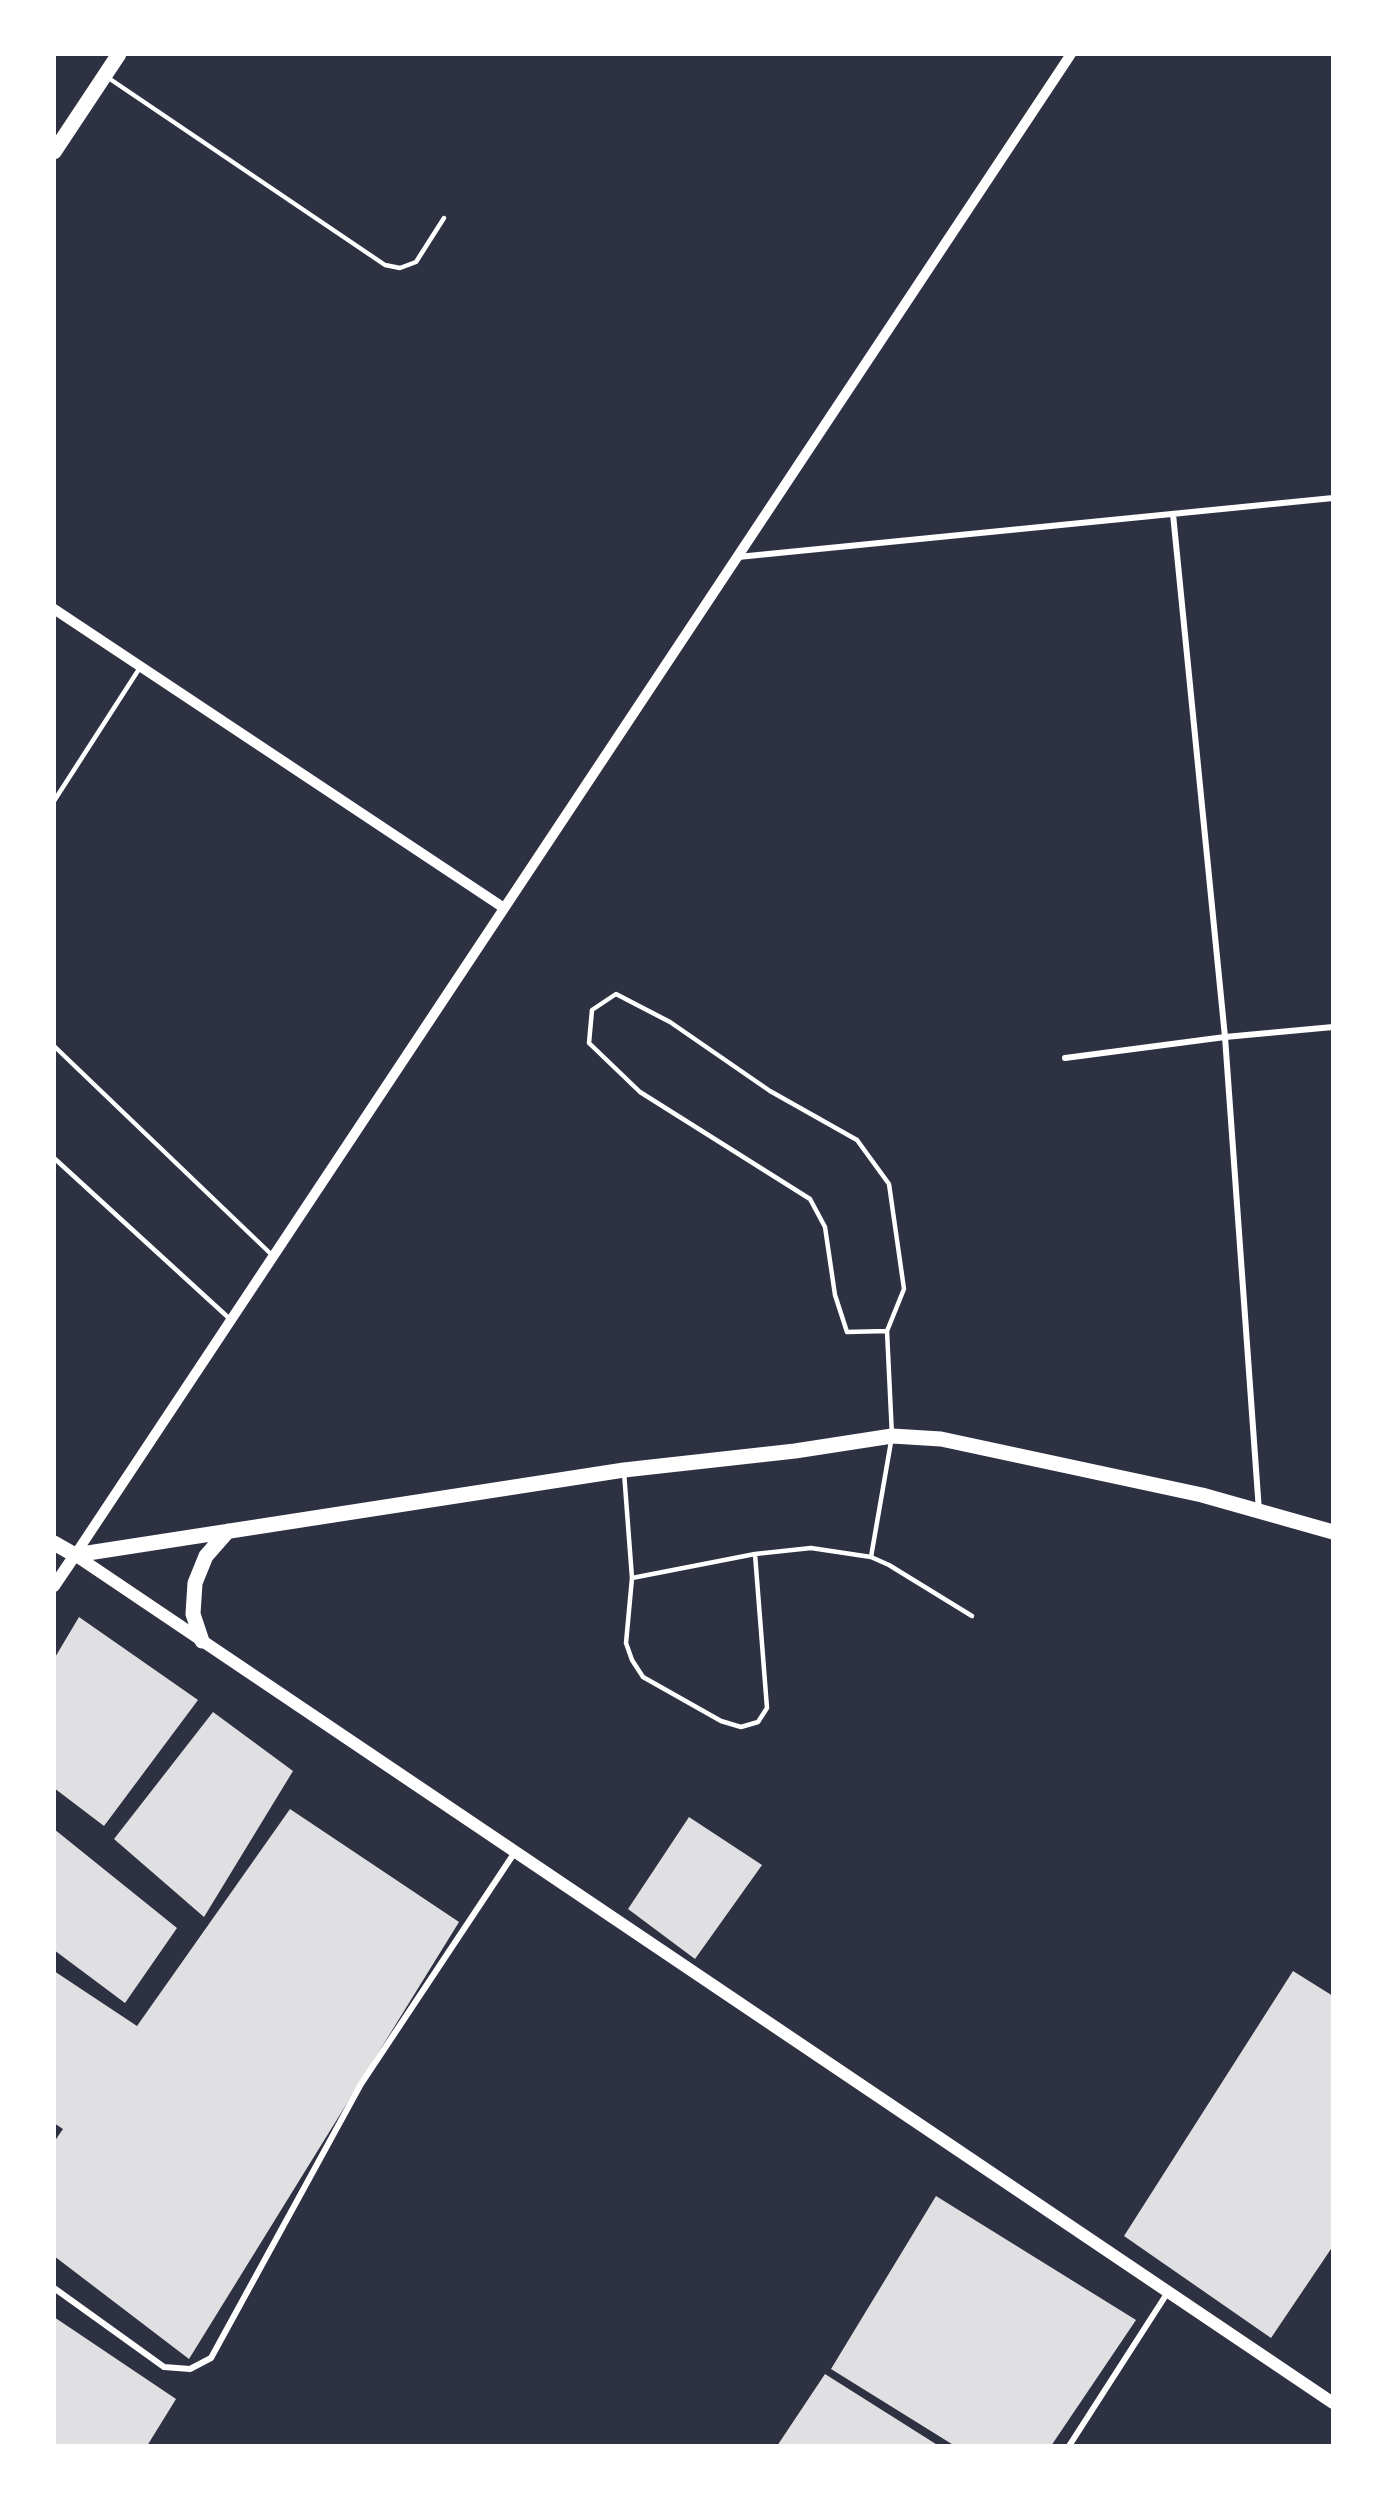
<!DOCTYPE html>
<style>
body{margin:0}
#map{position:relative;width:1387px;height:2500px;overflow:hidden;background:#2d3142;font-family:Mulish,sans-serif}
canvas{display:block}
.frame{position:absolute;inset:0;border:56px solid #fff;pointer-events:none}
</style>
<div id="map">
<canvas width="1387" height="2500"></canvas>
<div class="frame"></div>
</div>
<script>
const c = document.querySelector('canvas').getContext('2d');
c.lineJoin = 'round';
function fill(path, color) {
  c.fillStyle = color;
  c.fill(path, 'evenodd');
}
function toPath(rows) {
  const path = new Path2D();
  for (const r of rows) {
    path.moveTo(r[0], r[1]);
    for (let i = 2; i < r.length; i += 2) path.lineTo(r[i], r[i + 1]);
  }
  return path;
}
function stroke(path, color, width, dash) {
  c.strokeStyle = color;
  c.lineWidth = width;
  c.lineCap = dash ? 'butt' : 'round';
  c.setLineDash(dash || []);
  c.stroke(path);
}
const building = toPath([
 [79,1617,198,1700,104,1826,54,1788,54,1659],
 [213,1712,293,1771,204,1917,114,1839],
 [290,1809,459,1922,189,2359,54,2256,54,2142,63,2129,54,2123,54,1971,137,2026],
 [689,1817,762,1865,695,1959,628,1909],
 [54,1829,177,1928,125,2003,54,1950],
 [1293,1971,1333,1996,1333,2246,1271,2338,1124,2236],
 [936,2196,1136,2320,1051,2446,955,2446,831,2369],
 [54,2317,176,2399,147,2446,54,2446],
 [825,2374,939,2446,777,2446]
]);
const service = toPath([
 [107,77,385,265,400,268,416,262,444,218],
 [54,801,141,666],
 [54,1046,273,1256],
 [54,1158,231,1320],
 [624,1472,632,1578,626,1643,632,1660,643,1677,721,1721,741,1727,758,1722,767,1708,755,1554,811,1548,871,1557,889,1565,972,1616],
 [871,1557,892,1436,887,1331,904,1289,889,1184,857,1140,770,1091,670,1022,616,994,592,1010,589,1043,640,1092,810,1199,825,1227,835,1295,847,1332,887,1331],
 [632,1578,755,1554]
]);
const minor = toPath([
 [1173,514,1225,1037,1259,1511],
 [738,557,1333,498],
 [1065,1058,1225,1037,1333,1027],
 [54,2288,164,2367,190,2369,211,2358,361,2084,515,1852],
 [1069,2446,1168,2292]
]);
const tertiary = toPath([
 [54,609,504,908],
 [75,1555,1071,54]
]);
const secondary = toPath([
 [54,1586,75,1555,1333,2403]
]);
const primary = toPath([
 [54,152,119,54],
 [54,1543,75,1555,624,1470,795,1451,892,1436,941,1439,1202,1495,1333,1532],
 [202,1641,193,1614,195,1583,206,1556,228,1531]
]);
fill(building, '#e0e0e3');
stroke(service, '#fff', 4.5);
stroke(minor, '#fff', 6);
stroke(tertiary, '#fff', 10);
stroke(secondary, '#fff', 12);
stroke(primary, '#fff', 15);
</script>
